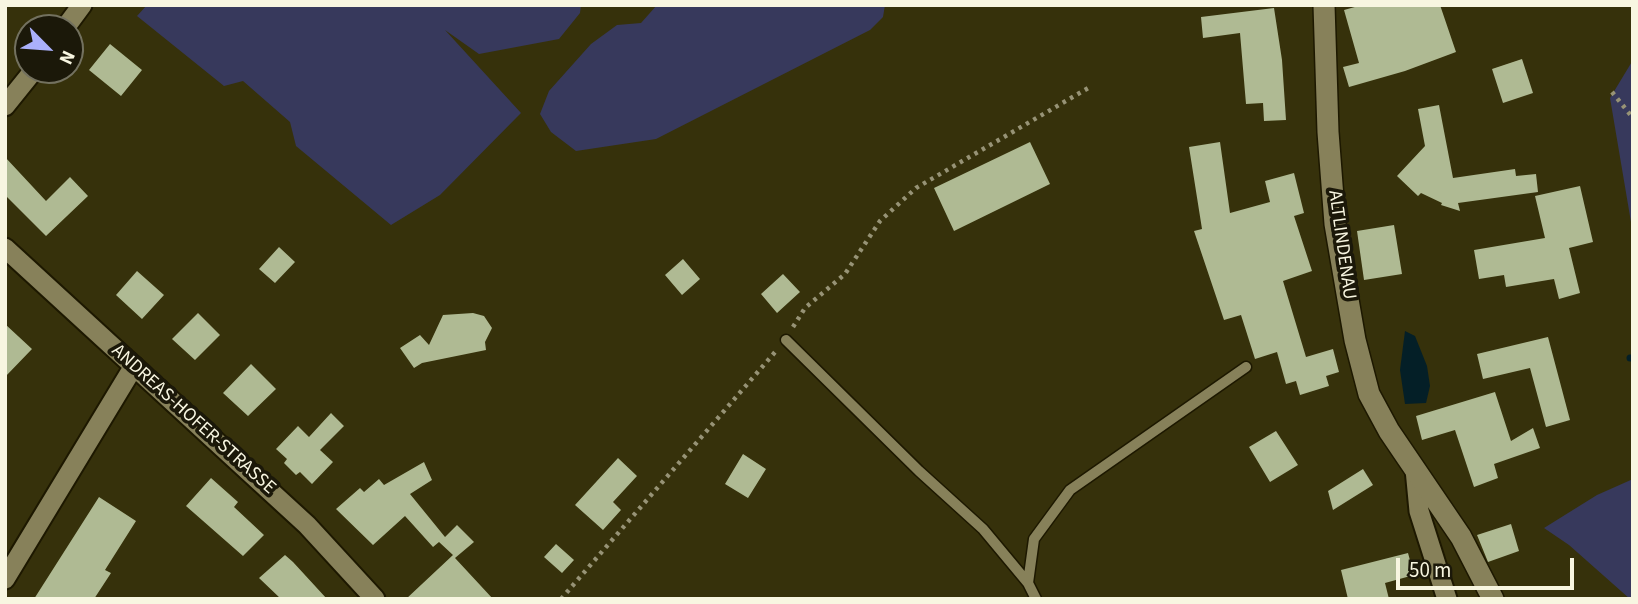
<!DOCTYPE html>
<style>
body{margin:0}
#map{position:relative;width:1638px;height:604px;overflow:hidden;background:#36310b;font-family:"Source Sans 3",sans-serif}
canvas{display:block}
.frame{position:absolute;inset:0;border:7px solid #f8f6e1;pointer-events:none}
.north{position:absolute;left:14px;top:14px;width:70px;height:70px;box-sizing:border-box;background:#1b1809;border:2px solid #73715f;border-radius:50%;rotate:115deg;font-size:19px;font-weight:700;line-height:28px;text-align:center;color:#f8f6e1}
.north::after{content:'';display:block;margin:auto;width:24px;height:32px;background:#aab0fb;clip-path:polygon(50% 0,100% 100%,50% 72%,0 100%)}
.scale{position:absolute;left:1396px;top:558px;width:178px;height:32px;box-sizing:border-box;border:4px solid #f8f6e1;border-top:0;padding-left:9px;font-size:21px;line-height:24px;white-space:nowrap;color:#f8f6e1;-webkit-text-stroke:5px #1b1809;paint-order:stroke}
</style>
<div id="map">
<canvas width="1638" height="604"></canvas>
<div class="frame"></div>
<div class="north">N</div>
<div class="scale">50 m</div>
</div>
<script>
const c = document.querySelector('canvas').getContext('2d');
c.lineJoin = 'round';
function fill(path, color) {
  c.fillStyle = color;
  c.fill(path, 'evenodd');
}
function toPath(rows) {
  const path = new Path2D();
  for (const r of rows) {
    path.moveTo(r[0], r[1]);
    for (let i = 2; i < r.length; i += 2) path.lineTo(r[i], r[i + 1]);
  }
  return path;
}
function stroke(path, color, width, dash) {
  c.strokeStyle = color;
  c.lineWidth = width;
  c.lineCap = dash ? 'butt' : 'round';
  c.setLineDash(dash || []);
  c.stroke(path);
}
function write(font, color, halo, rows, align = 'center') {
  c.font = font + ' "Source Sans 3",sans-serif';
  c.lineWidth = 7;
  c.setLineDash([]);
  c.textBaseline = 'middle';
  c.strokeStyle = halo;
  c.fillStyle = color;
  for (const [text, x, y, turn = 0] of rows) {
    c.save();
    c.translate(x, y);
    c.rotate((+turn || 0) * Math.PI / 180);
    c.textAlign = isNaN(turn) ? turn : align;
    if (halo) c.strokeText(text, 0, 0);
    c.fillText(text, 0, 0);
    c.restore();
  }
}
const green = toPath([
 [147,5,581,5,580,13,559,39,479,54,445,30,521,113,440,195,391,225,296,146,290,122,243,81,224,86,137,16],
 [657,5,885,5,883,17,870,30,656,139,576,151,551,132,540,114,549,91,591,44,617,25,641,23],
 [1633,60,1633,234,1610,98],
 [1633,479,1633,599,1630,599,1569,545,1544,528,1597,495]
]);
const water = toPath([
 [1405,331,1415,336,1427,366,1430,386,1426,403,1405,404,1400,370]
]);
const stream = toPath([
 [1630,358,1633,358]
]);
const building = toPath([
 [1362,5,1440,5,1456,52,1405,71,1349,87,1343,67,1359,63,1344,10],
 [1274,8,1282,60,1286,120,1264,121,1263,103,1246,104,1240,33,1203,38,1201,17],
 [110,44,142,70,121,96,89,70],
 [1522,59,1533,93,1503,103,1492,69],
 [1439,105,1453,178,1515,169,1516,176,1536,174,1538,192,1458,203,1460,211,1441,205,1442,203,1421,193,1418,196,1397,176,1425,146,1418,109],
 [1030,142,1050,184,954,231,934,188],
 [1220,142,1230,213,1270,202,1265,181,1294,173,1304,213,1294,216,1312,271,1283,281,1306,357,1333,349,1339,372,1326,376,1329,386,1300,395,1296,381,1286,384,1277,352,1255,359,1241,315,1224,320,1194,231,1202,229,1189,147],
 [5,157,46,201,70,177,88,196,46,236,5,195],
 [1580,186,1593,242,1569,248,1580,293,1559,299,1554,279,1506,287,1504,275,1479,279,1474,250,1545,238,1535,196],
 [1394,225,1402,274,1364,280,1357,231],
 [279,247,295,262,275,283,259,269],
 [683,259,700,279,682,295,665,275],
 [137,271,164,295,142,319,116,295],
 [783,274,800,292,777,313,761,294],
 [198,313,220,335,195,360,172,339],
 [473,313,484,316,492,328,485,342,486,350,422,363,414,368,400,348,420,335,429,345,443,315],
 [5,324,32,349,5,377],
 [1548,337,1570,420,1546,427,1530,368,1483,379,1477,354],
 [251,364,276,389,248,416,223,393],
 [1495,392,1511,441,1533,428,1540,448,1494,464,1498,478,1474,487,1455,430,1422,440,1416,416],
 [331,413,344,426,320,450,333,462,312,484,300,472,296,475,284,463,287,459,276,449,298,426,309,437],
 [1276,431,1298,465,1270,482,1249,447],
 [743,454,766,469,748,498,725,484],
 [618,458,637,476,613,502,621,510,603,530,575,505],
 [424,462,432,480,410,494,445,537,457,525,474,542,455,558,493,599,406,599,453,555,439,542,433,547,405,516,373,545,336,509,360,488,364,492,379,479,384,485],
 [1363,469,1373,485,1333,510,1328,491],
 [211,478,238,502,234,507,264,535,243,556,186,506],
 [99,497,136,521,105,570,111,573,94,599,34,599],
 [1511,524,1519,551,1488,562,1477,535],
 [556,544,574,560,562,573,544,557],
 [1408,553,1414,575,1385,583,1389,599,1348,599,1341,570],
 [285,555,293,562,327,599,281,599,259,578]
]);
const path = toPath([
 [1612,92,1633,118],
 [793,327,805,308,845,274,880,221,916,188,1090,87],
 [561,599,776,351]
]);
const service = toPath([
 [786,340,919,471,983,529,1028,583,1036,599],
 [1028,583,1034,539,1070,490,1246,367]
]);
const minor = toPath([
 [65,28,82,5],
 [5,106,34,70],
 [5,248,307,525,375,599],
 [1415,469,1419,511,1447,599],
 [5,579,134,366]
]);
const tertiary = toPath([
 [1324,5,1328,132,1335,224,1355,340,1369,394,1389,431,1461,537,1493,599]
]);
const streetNames = [
 ["ALTLINDENAU",1341,245,82],
 ["ANDREAS-HOFER-STRASSE",193,420,42]
];
fill(green, '#37395c');
fill(water, '#041f27');
stroke(stream, '#041f27', 7);
fill(building, '#afba93');
stroke(service, '#1d1800', 13);
stroke(minor, '#1d1800', 23);
stroke(tertiary, '#1d1800', 24);
stroke(path, '#979376', 4.5, [3.5, 5]);
stroke(service, '#87815a', 10);
stroke(minor, '#87815a', 19);
stroke(tertiary, '#87815a', 21);
write('19px', '#f8f6e1', '#1b1809', streetNames);
</script>
